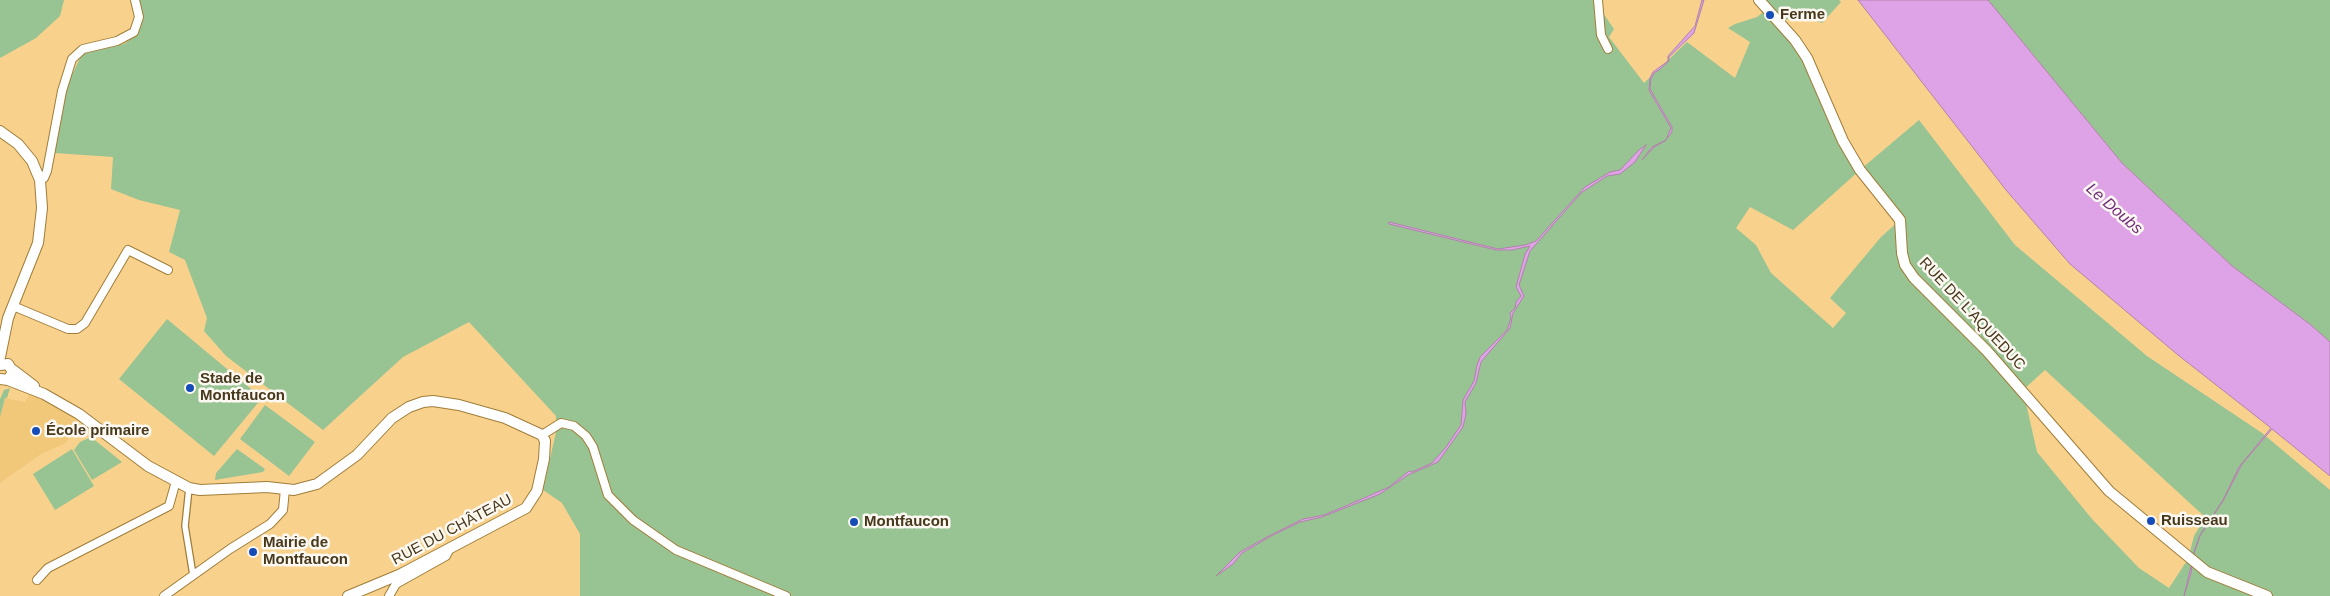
<!DOCTYPE html>
<meta charset="utf-8">
<style>
body{margin:0}
canvas{display:block;background:#f8d28d}
</style>
<canvas width="2330" height="596"></canvas>
<script>
const c = document.querySelector('canvas').getContext('2d');
c.lineJoin = 'round';
function fill(path, color) {
  c.fillStyle = color;
  c.fill(path, 'evenodd');
}
function toPath(rows) {
  const path = new Path2D();
  for (const r of rows) {
    path.moveTo(r[0], r[1]);
    for (let i = 2; i < r.length; i += 2) path.lineTo(r[i], r[i + 1]);
  }
  return path;
}
function stroke(path, color, width, dash) {
  c.strokeStyle = color;
  c.lineWidth = width;
  c.lineCap = dash ? 'butt' : 'round';
  c.setLineDash(dash || []);
  c.stroke(path);
}
function write(font, color, halo, rows, align = 'center') {
  c.font = font + ' Arial,sans-serif';
  c.lineWidth = 5;
  c.setLineDash([]);
  c.textBaseline = 'middle';
  c.strokeStyle = halo;
  c.fillStyle = color;
  for (const [text, x, y, turn = 0] of rows) {
    c.save();
    c.translate(x, y);
    c.rotate((+turn || 0) * Math.PI / 180);
    c.textAlign = isNaN(turn) ? turn : align;
    if (halo) c.strokeText(text, 0, 0);
    c.fillText(text, 0, 0);
    c.restore();
  }
}
const built = toPath([
 [30,393,78,420,66,443,41,454,0,483,0,417,5,398,25,402]
]);
const green = toPath([
 [0,0,64,0,60,16,36,38,0,58],
 [137,0,1594,0,1614,29,1609,37,1644,83,1687,42,1735,78,1750,42,1728,28,1735,24,1757,17,1770,7,1763,0,1839,0,1841,2,1822,23,1799,13,1781,23,1795,40,1861,169,1919,120,2015,245,2147,356,2262,433,2330,490,2330,596,580,596,580,534,562,503,543,490,556,432,556,416,469,322,403,357,323,430,226,356,204,331,207,318,185,260,169,252,180,210,139,200,111,189,113,157,55,153,68,83,82,54,124,44,138,34,142,18],
 [1860,170,1900,220,1881,237,1830,298,1846,313,1833,328,1771,273,1756,245,1736,228,1750,207,1793,230],
 [2045,370,2205,517,2194,536,2188,559,2169,588,2139,568,2092,519,2037,452,2023,390],
 [1988,0,2330,0,2330,342,2311,325,2232,266,2122,163],
 [167,319,262,398,214,456,119,379],
 [10,388,7,398,5,398,0,417,0,399,4,390],
 [265,405,315,442,289,476,240,439],
 [91,437,122,462,92,480,74,450,80,442],
 [72,449,94,486,55,510,33,474],
 [237,449,265,469,263,472,215,480,216,473]
]);
const water = toPath([
 [1702,0,1704,0,1694,33,1669,57,1669,61,1659,70,1654,73,1651,79,1650,89,1672,127,1672,132,1665,141,1654,147,1642,160,1652,147,1666,140,1671,128,1649,90,1650,78,1653,72,1668,61,1668,56,1695,26,1702,0],
 [1858,0,1988,0,2122,163,2232,266,2311,325,2330,342,2330,476,2272,429,2242,464,2223,501,2200,536,2193,556,2191,573,2184,596,2195,549,2200,535,2223,500,2239,467,2271,428,2178,355,2070,264,2006,190,1858,0],
 [1646,145,1635,162,1620,174,1607,176,1581,193,1530,251,1519,285,1524,296,1513,313,1510,328,1481,362,1476,383,1465,402,1466,414,1463,427,1438,462,1408,475,1380,494,1322,517,1300,522,1271,536,1242,553,1233,564,1216,576,1240,552,1269,536,1303,519,1324,515,1348,505,1389,487,1409,471,1412,472,1432,463,1446,447,1461,425,1463,400,1474,381,1477,365,1480,357,1507,330,1511,318,1510,313,1515,308,1516,302,1521,296,1516,287,1525,254,1530,246,1512,250,1496,250,1389,224,1389,222,1498,249,1525,245,1536,241,1585,187,1610,172,1620,170,1639,150,1646,145]
]);
const pedestrian = toPath([
 [189,488,185,526,193,575]
]);
const minor = toPath([
 [1598,0,1601,35,1608,49],
 [40,180,44,178,47,171,62,91,72,59,83,49,117,41,134,32,139,17,135,0],
 [13,306,68,329,77,329,85,323,128,250,168,270],
 [542,435,561,423,574,426,586,436,593,447,608,495,633,520,676,550,786,596],
 [37,580,48,568,169,506,176,481],
 [164,596,230,549,270,524,283,510,285,489],
 [389,596,396,584,446,556,450,548]
]);
const tertiary = toPath([
 [1759,0,1795,40,1807,58,1843,141,1860,170,1900,220,1902,253,1905,265,1914,278,1987,351,2109,491,2207,572,2267,596],
 [0,131,18,144,32,161,40,180,42,208,38,243,8,318,0,357],
 [0,365,8,364,13,372,8,380,0,379],
 [13,370,34,386],
 [8,380,44,394,79,414,148,466,189,488,200,490,267,487,294,490,317,484,357,455,392,418,409,407,423,402,433,401,459,405,505,418,542,435,545,441,544,459,537,491,526,508,401,574,348,596]
]);
const markers = [
 [1770,15,5,"#154cb8"],
 [190,388,5,"#154cb8"],
 [36,431,5,"#154cb8"],
 [2151,521,5,"#154cb8"],
 [854,522,5,"#154cb8"],
 [253,552,5,"#154cb8"]
];
const poiNames = [
 ["Ferme",1780,15],
 ["Stade de",200,379],
 ["Montfaucon",200,396],
 ["École primaire",46,431],
 ["Ruisseau",2161,521],
 ["Montfaucon",864,522],
 ["Mairie de",263,543],
 ["Montfaucon",263,560]
];
const streetNames = [
 ["RUE DE L'AQUEDUC",1972,314,47],
 ["RUE DU CHÂTEAU",452,530,-28]
];
const waterNames = [
 ["Le Doubs",2114,209,41]
];
fill(built, '#f1c77a');
fill(green, '#98c393');
fill(water, '#dda3e6');
stroke(water, '#b083a9', 1);
stroke(pedestrian, '#a07d38', 8);
stroke(minor, '#a07d38', 10);
stroke(tertiary, '#a07d38', 12);
stroke(pedestrian, '#fff', 5.5);
stroke(minor, '#fff', 8);
stroke(tertiary, '#fff', 10);
for (const [x, y, r, color] of markers) {
  const dot = new Path2D();
  dot.arc(x, y, r, 0, 2 * Math.PI);
  c.fillStyle = color;
  c.fill(dot);
  stroke(dot, '#fcf8f2', 2);
}
write('bold 15px', '#48391c', '#fcf8f2', poiNames, 'left');
write('15px', '#48391c', '#fcf8f2', streetNames);
write('italic 16px', '#732e7d', '#fcf8f2', waterNames);
</script>
